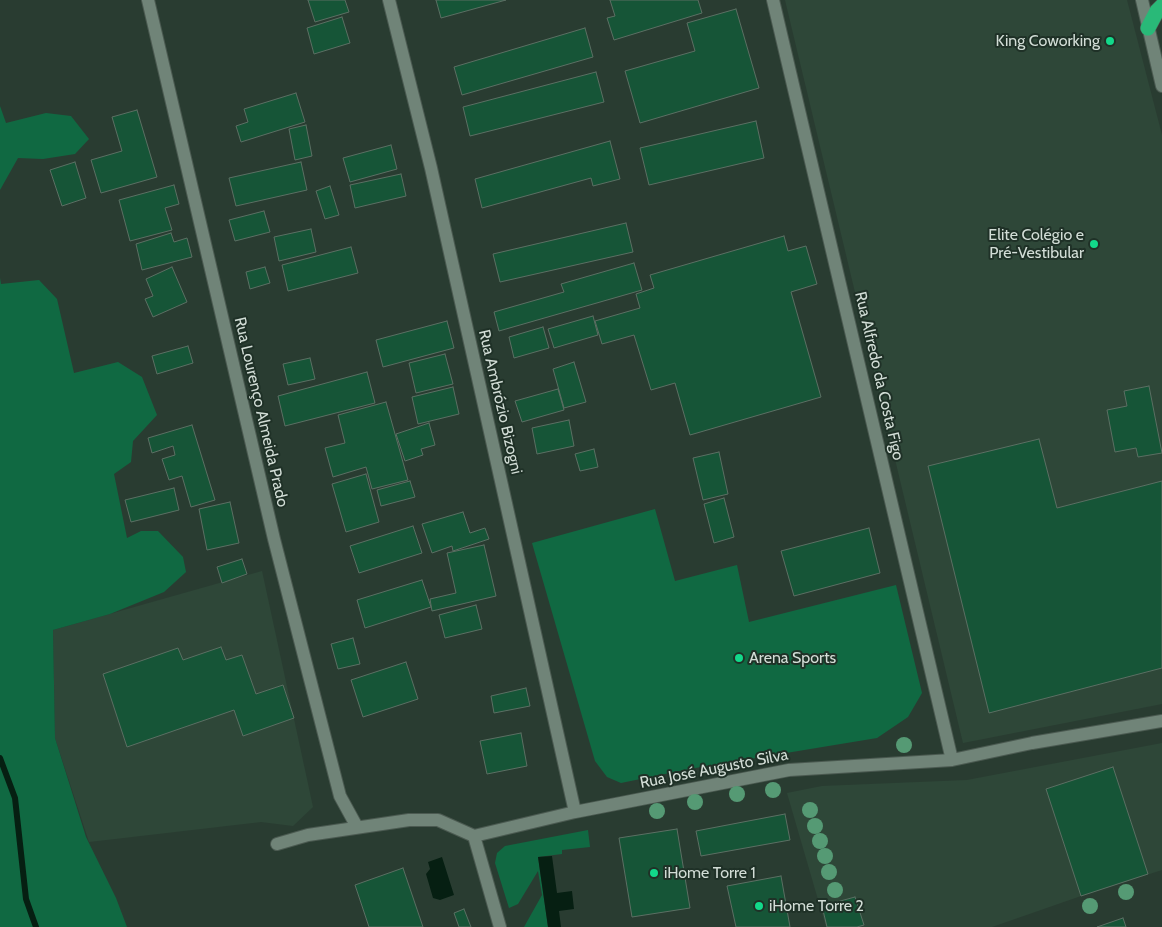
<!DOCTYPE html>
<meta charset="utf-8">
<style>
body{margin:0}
canvas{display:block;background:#293c31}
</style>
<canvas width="1162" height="927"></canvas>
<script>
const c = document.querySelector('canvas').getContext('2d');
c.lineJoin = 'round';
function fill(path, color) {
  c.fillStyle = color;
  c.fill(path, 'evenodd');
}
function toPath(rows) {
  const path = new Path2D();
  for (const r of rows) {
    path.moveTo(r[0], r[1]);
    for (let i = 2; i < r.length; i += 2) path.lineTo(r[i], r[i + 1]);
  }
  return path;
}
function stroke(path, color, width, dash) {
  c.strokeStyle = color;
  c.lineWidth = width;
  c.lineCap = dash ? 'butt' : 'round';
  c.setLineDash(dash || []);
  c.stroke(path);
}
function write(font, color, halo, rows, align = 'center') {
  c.font = font + ' Cabin,sans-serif';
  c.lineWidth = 4;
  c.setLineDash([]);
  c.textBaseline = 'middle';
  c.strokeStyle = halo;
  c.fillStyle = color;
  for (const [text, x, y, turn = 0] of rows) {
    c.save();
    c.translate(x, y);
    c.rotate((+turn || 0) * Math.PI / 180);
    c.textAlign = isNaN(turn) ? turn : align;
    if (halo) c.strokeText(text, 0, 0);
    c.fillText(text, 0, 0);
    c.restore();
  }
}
const built = toPath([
 [785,0,1127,0,1162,135,1162,704,963,743],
 [262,571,313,807,293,826,261,822,89,842,55,738,53,630],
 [1162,743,1162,870,1081,896,992,927,826,927,787,793,822,786,967,780]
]);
const green = toPath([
 [0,106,6,123,46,113,71,116,89,139,75,154,43,159,18,158,0,190],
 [0,278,1,284,39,280,57,299,74,373,118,362,142,377,157,415,133,441,131,462,114,474,127,538,141,531,158,531,183,557,186,572,164,592,110,614,53,630,55,738,86,837,116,898,127,927,0,927],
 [655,509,675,581,737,565,749,622,896,585,922,693,908,717,877,738,689,769,621,783,607,777,595,761,532,543],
 [588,830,590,847,562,850,562,854,538,857,548,927,524,927,542,895,538,871,518,904,509,908,495,863,497,853,505,846]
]);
const water = toPath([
 [552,856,557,893,572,891,574,909,559,911,561,927,548,927,538,857],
 [442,857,454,895,440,900,433,898,426,874,430,869,428,862]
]);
const stream = toPath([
 [0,758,15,798,26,899,36,927]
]);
const building = toPath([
 [308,0,345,0,349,12,315,22,308,0],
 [436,0,506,0,441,18,436,0],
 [610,0,698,0,702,13,614,40,607,18,615,16,610,0],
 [736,9,759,88,640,123,625,71,695,51,687,23,736,9],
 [342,17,350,43,314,54,307,28,342,17],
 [585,28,593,57,462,95,454,67,585,28],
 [596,72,604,102,470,136,463,107,596,72],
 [296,93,305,122,241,142,236,126,248,122,244,109,296,93],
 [137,110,157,177,101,193,91,160,122,151,112,117,137,110],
 [756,121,764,158,649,185,640,148,756,121],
 [306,125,312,156,295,160,289,129,306,125],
 [610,141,620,179,593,186,591,178,482,208,475,179,610,141],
 [391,145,397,169,350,182,343,158,391,145],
 [75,162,86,198,62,206,50,170,75,162],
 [301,162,307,190,236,206,229,178,301,162],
 [401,174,406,196,355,208,350,185,401,174],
 [174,185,179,204,165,208,172,230,130,241,119,200,174,185],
 [330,186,339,215,325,219,316,191,330,186],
 [264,211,270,232,235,241,229,220,264,211],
 [626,223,633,252,500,282,493,254,626,223],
 [311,229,316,252,279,261,274,237,311,229],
 [171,233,174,242,187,238,192,257,142,270,136,244,171,233],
 [784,236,788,251,806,246,817,284,791,292,821,397,690,435,675,383,651,390,634,335,602,344,595,321,640,308,636,294,654,288,650,275,784,236],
 [351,247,358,273,288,291,282,265,351,247],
 [634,263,642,290,499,331,494,312,564,292,561,284,634,263],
 [172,267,187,302,153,317,145,299,153,296,146,279,172,267],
 [265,267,270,283,250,289,246,272,265,267],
 [593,316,598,335,554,348,548,329,593,316],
 [447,321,454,348,383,367,376,340,447,321],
 [543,327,549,348,514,358,509,337,543,327],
 [188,346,193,363,157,374,152,356,188,346],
 [445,354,453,384,416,393,409,363,445,354],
 [310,358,315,379,288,385,283,364,310,358],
 [574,362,586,402,564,408,553,369,574,362],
 [367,372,375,403,285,426,278,396,367,372],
 [1149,386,1162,453,1138,457,1136,448,1115,452,1107,410,1127,406,1124,391,1149,386],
 [453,387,459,414,418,424,412,397,453,387],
 [558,389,564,410,522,422,515,401,558,389],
 [386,402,408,480,372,489,366,467,333,477,325,448,345,443,338,415,386,402],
 [569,420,574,446,537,454,532,428,569,420],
 [429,423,435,445,421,449,423,455,405,461,396,434,429,423],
 [192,425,215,500,191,507,182,476,169,480,162,459,175,455,173,446,152,453,148,438,192,425],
 [1039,439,1057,508,1162,481,1162,668,989,713,928,466,1039,439],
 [594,449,598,467,580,471,575,454,594,449],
 [719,452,728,494,703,500,693,458,719,452],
 [366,474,379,522,346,532,332,484,366,474],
 [410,481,415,497,381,506,377,490,410,481],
 [174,488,179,510,131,522,125,500,174,488],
 [724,498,734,537,714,543,704,504,724,498],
 [230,502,239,543,207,550,199,509,230,502],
 [463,512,470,533,485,528,489,539,453,551,452,546,432,553,422,524,463,512],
 [413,526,422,553,359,573,350,546,413,526],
 [869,528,880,573,794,596,781,551,869,528],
 [484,545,496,596,432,611,430,599,456,593,447,553,484,545],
 [242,559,247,574,222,583,217,567,242,559],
 [422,580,431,607,365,628,357,600,422,580],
 [476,605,482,629,445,638,439,615,476,605],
 [353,638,360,664,338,669,331,644,353,638],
 [221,647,226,660,242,655,256,694,283,685,294,718,243,736,234,710,127,747,103,674,178,648,183,660,221,647],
 [406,662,418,699,363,717,351,680,406,662],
 [526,688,530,706,494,713,491,696,526,688],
 [521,733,527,766,487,774,480,741,521,733],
 [1113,767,1148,874,1081,896,1046,789,1113,767],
 [785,814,790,840,701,856,696,831,785,814],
 [677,829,690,908,632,917,619,838,677,829],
 [403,868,423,927,369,927,355,885,403,868],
 [781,876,790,927,736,927,727,886,781,876],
 [855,897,864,925,857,927,827,927,822,906,855,897],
 [464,909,469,922,471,927,459,927,454,913,464,909],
 [1123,918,1126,927,1097,927,1123,918]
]);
const street = toPath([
 [148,0,274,539,340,796,357,827],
 [389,0,431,168,575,812],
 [773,0,952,760],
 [474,836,500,927],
 [277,844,308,835,409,820,438,820,474,836,575,812,789,770,952,760,1032,743,1162,721]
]);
const secondary = toPath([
 [1142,0,1162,86]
]);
const highway = toPath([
 [1148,28,1157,11,1162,6]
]);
const trees = [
 [904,745],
 [773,790],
 [737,794],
 [695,802],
 [810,810],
 [657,811],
 [815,826],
 [820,841],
 [825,856],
 [829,872],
 [835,890],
 [1126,892],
 [1090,906]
];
const markers = [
 [1110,41,5,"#12d98a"],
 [1094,244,5,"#12d98a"],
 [739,658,5,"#12d98a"],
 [654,873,5,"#12d98a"],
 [759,906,5,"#12d98a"]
];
const poiNames = [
 ["King Coworking",1100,41,"right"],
 ["Elite Colégio e",1084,235,"right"],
 ["Pré-Vestibular",1084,253,"right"],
 ["Arena Sports",749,658],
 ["iHome Torre 1",664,873],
 ["iHome Torre 2",769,906]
];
const streetNames = [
 ["Rua Alfredo da Costa Figo",879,376,77],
 ["Rua Ambrózio Bizogni",500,402,77],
 ["Rua Lourenço Almeida Prado",261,412,77],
 ["Rua José Augusto Silva",714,769,-11]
];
fill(built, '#2e4738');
fill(green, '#106942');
fill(water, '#061f12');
stroke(stream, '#061f12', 6);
fill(building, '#165537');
stroke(building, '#5b6f63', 1);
stroke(street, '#4b5a51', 14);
stroke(secondary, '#4b5a51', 14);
stroke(highway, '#4b5a51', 16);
stroke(street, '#708478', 12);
stroke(secondary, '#708478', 12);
stroke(highway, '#29b978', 15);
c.fillStyle = '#559a74';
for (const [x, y] of trees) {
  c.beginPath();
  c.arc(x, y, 8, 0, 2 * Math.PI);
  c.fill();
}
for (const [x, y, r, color] of markers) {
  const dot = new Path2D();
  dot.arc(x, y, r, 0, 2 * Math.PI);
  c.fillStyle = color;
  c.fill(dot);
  stroke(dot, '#1f3127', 2);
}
write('16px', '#d2ddd6', '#1f3127', poiNames, 'left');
write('16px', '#d2ddd6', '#1f3127', streetNames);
</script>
